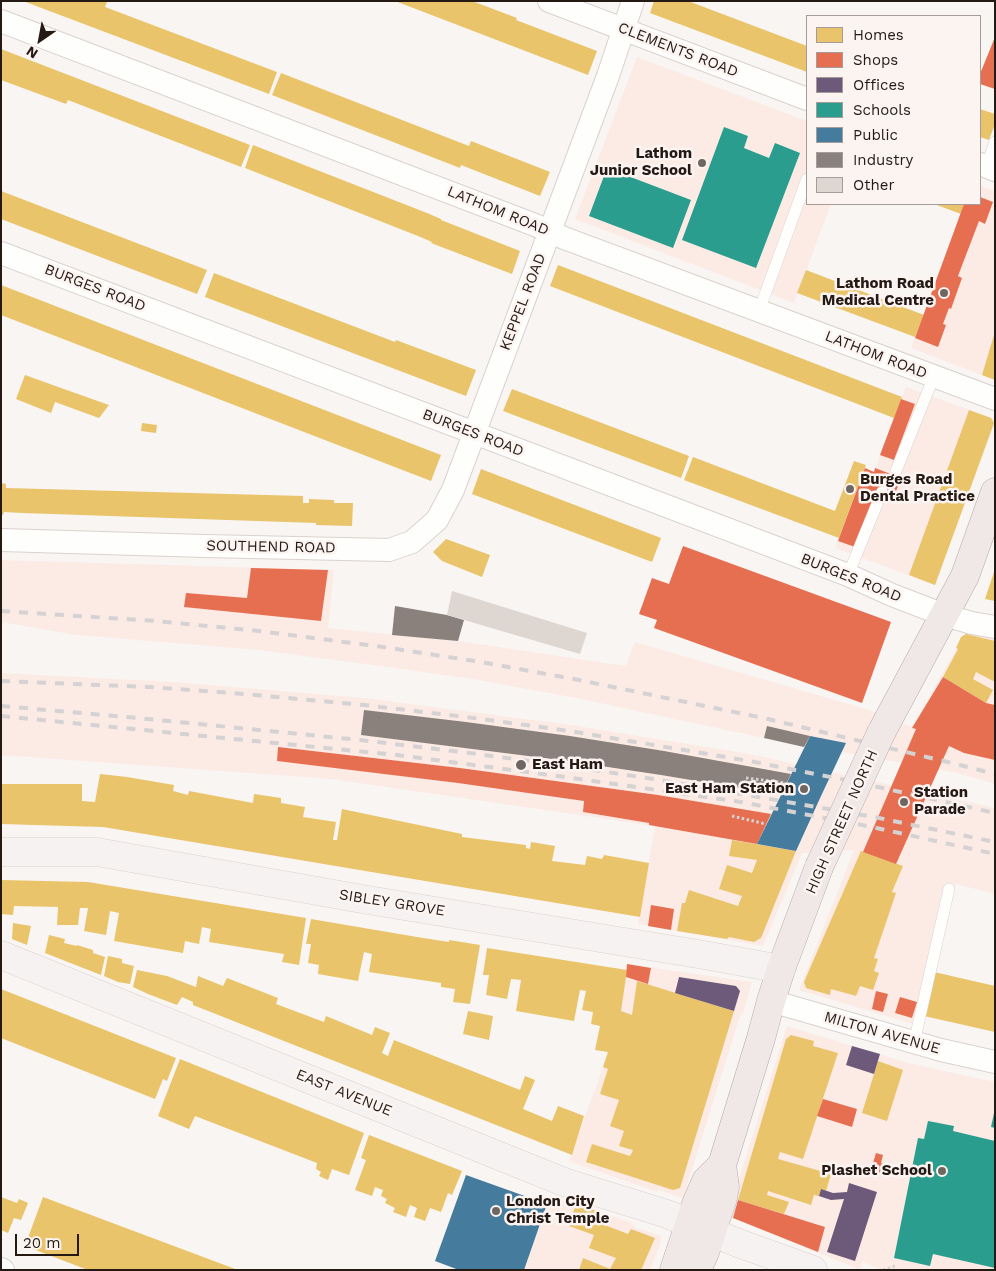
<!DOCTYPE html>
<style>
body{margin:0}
#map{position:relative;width:996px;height:1271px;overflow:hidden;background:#f9f5f3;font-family:"Work Sans",sans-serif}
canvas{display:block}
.frame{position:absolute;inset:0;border:2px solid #251914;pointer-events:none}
.legend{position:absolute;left:806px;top:15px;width:175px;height:190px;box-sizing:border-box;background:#fbf4f1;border:1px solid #a59c99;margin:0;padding:6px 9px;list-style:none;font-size:15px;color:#251914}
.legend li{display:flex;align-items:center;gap:10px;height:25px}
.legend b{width:25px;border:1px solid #a59c99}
.north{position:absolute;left:15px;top:15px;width:50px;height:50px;-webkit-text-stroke:4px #fbf4f1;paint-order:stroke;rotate:213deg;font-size:14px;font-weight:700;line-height:20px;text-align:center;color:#251914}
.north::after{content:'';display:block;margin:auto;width:18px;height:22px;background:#251914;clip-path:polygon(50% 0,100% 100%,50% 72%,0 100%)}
.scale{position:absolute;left:15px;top:1234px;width:64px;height:22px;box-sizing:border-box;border:2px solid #251914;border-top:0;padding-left:6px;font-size:15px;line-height:18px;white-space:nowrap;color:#251914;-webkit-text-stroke:4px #fbf4f1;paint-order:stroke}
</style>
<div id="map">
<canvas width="996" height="1271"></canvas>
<div class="frame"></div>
<ul class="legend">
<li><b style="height:14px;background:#e9c46a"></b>Homes</li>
<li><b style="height:14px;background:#e76f51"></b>Shops</li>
<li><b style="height:14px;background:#6d597a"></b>Offices</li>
<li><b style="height:14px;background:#2a9d8f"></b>Schools</li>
<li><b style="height:14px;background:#457b9d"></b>Public</li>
<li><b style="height:14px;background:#8a817c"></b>Industry</li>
<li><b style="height:14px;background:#ded7d1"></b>Other</li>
</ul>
<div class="north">N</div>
<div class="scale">20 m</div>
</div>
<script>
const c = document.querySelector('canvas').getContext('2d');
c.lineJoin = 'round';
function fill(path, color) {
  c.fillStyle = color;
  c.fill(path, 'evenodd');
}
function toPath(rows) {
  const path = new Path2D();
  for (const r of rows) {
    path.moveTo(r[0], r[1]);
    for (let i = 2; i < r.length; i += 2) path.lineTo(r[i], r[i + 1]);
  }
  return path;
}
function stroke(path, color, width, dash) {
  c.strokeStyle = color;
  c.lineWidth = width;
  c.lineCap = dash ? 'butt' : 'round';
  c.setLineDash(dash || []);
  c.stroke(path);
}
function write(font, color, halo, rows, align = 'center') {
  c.font = font + ' "Work Sans",sans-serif';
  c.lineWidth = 5;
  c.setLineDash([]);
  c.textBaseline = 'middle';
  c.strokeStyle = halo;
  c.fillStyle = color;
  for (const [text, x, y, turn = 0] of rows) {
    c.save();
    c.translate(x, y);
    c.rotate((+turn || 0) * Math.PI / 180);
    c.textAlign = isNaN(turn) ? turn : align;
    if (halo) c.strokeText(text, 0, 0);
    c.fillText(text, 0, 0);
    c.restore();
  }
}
const built = toPath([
 [637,57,807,121,807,204,831,204,794,303,575,219],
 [980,186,995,191,995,380,911,348,964,204,980,204],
 [906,387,995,419,990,436,935,585,835,548,865,468,874,471],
 [1,560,334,570,328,628,458,641,626,666,635,642,869,710,912,727,966,632,995,639,995,784,957,773,764,738,576,698,478,680,381,666,258,650,76,635,1,622],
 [1,673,174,682,365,698,571,725,750,754,995,808,995,894,956,884,934,972,913,1024,799,990,854,850,802,853,763,946,638,924,655,826,331,779,1,755],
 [627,964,752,982,743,1013,741,1013,683,1198,658,1190,657,1192,569,1161,607,1056,618,1027],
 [787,1026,908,1063,995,1082,995,1270,880,1270,863,1261,860,1270,733,1218,730,1215,738,1182],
 [550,1195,632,1223,636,1228,659,1235,661,1237,661,1242,650,1270,524,1270]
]);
const homes = toPath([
 [23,1,105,1,107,2,105,7,277,72,269,94],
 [395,1,472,1,517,18,516,20,597,51,588,75],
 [654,1,688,1,807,46,807,72,650,13],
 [1,49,250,145,241,167,68,100,66,104,1,80],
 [281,73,469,146,471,141,550,172,540,196,461,165,460,168,272,95],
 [980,109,995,114,995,124,989,140,980,137],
 [253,145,427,213,441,219,441,220,520,251,512,274,431,243,432,242,418,236,245,168],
 [1,191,207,270,197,294,1,219],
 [934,204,964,204,961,214],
 [558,265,902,397,894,418,550,286],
 [806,270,924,315,915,337,797,293],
 [214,273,395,342,396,340,476,370,466,396,205,297],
 [1,285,441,455,431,481,1,315],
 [994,335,995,335,995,380,982,375],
 [25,375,61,388,109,405,99,418,55,402,51,413,16,399],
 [512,389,689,456,681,478,503,411],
 [969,410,991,418,994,423,935,585,909,575],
 [142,423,157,425,156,433,141,431],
 [693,457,835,511,854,461,866,465,839,538,684,480],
 [481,469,661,538,652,562,472,494],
 [1,483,6,484,6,488,303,496,303,503,309,503,309,499,334,500,334,503,353,503,352,526,316,525,316,523,22,513,4,512,3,515,1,515],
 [446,539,490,555,482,577,442,561,433,552],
 [994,572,995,572,995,601,985,599],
 [966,634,995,641,995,682,976,672,973,679,993,690,986,703,943,677,958,649,956,648,961,637],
 [100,774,127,777,174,785,173,791,188,795,189,791,253,803,254,794,281,798,281,803,305,807,303,817,336,822,333,840,337,840,342,809,462,834,462,837,526,845,526,848,530,849,531,842,555,846,552,861,585,865,587,856,602,859,604,855,649,863,640,917,103,827,1,824,1,784,82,784,82,801,95,802],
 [732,840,796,851,761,938,754,942,729,937,727,939,677,931,682,903,685,903,689,890,738,906,742,896,719,889,727,865,752,873,757,860,729,856],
 [861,851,903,866,892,892,896,893,874,958,878,959,874,971,879,973,873,990,860,986,856,996,831,989,830,995,806,988,804,982],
 [1,880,88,882,306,918,299,965,282,962,284,954,209,942,211,929,202,927,199,944,185,941,183,953,114,941,119,913,110,911,106,935,84,931,88,908,80,908,78,925,57,925,58,907,14,906,13,915,1,914],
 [311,919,417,937,449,942,449,940,480,945,470,1004,453,1002,455,989,441,987,441,983,369,972,372,954,364,952,358,981,318,974,319,965,308,963,311,944,306,944],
 [13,923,31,926,27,945,12,939],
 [49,935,65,939,64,943,77,946,77,945,93,950,93,953,105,957,101,975,45,953],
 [487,948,627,970,621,1011,632,1015,637,981,734,1011,680,1188,673,1190,586,1162,592,1144,630,1156,633,1150,619,1146,624,1131,610,1126,619,1100,600,1094,608,1069,603,1067,608,1052,595,1050,600,1026,591,1024,593,1012,582,1010,586,991,580,990,574,1021,516,1011,521,980,511,979,507,999,486,995,489,975,483,975],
 [108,956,122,959,122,963,134,966,130,984,118,982,104,976],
 [137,970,167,976,196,987,198,976,223,986,227,978,278,998,276,1004,324,1022,326,1016,372,1035,375,1027,390,1033,382,1053,388,1056,394,1040,520,1090,525,1076,535,1080,523,1109,552,1121,558,1106,584,1116,572,1155,193,1005,193,1002,182,997,177,1005,148,994,133,987],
 [934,972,995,986,995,1032,924,1016],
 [1,989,176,1058,167,1081,163,1079,155,1099,1,1038],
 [468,1011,493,1016,489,1040,463,1034],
 [791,1035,814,1041,813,1046,838,1053,803,1159,780,1152,778,1159,831,1174,826,1191,821,1189,819,1196,814,1195,811,1205,768,1191,767,1195,789,1202,784,1214,738,1200,786,1039],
 [180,1059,364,1133,349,1175,332,1169,328,1180,319,1176,321,1172,316,1169,317,1163,195,1116,189,1129,158,1116],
 [878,1061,903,1070,887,1121,862,1113],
 [369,1135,462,1171,452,1195,448,1193,441,1212,430,1208,425,1221,414,1217,417,1208,410,1205,406,1217,393,1212,395,1208,385,1203,387,1199,381,1196,383,1190,375,1187,372,1196,355,1190,366,1160,361,1158],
 [1,1197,17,1203,19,1199,28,1203,21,1220,14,1218,8,1233,1,1230],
 [43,1197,238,1270,88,1270,25,1246],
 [576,1204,600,1212,597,1222,628,1234,631,1229,655,1238,641,1270,579,1270,583,1258,610,1269,616,1258,589,1248,594,1235,569,1226]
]);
const shops = toPath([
 [995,37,995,89,980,84,980,74],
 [980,197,993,202,985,224,979,221,958,276,962,278,951,309,949,308,943,324,946,325,938,347,915,338,964,204,980,204],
 [901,399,915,404,894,460,880,455],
 [865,468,874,472,875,468,901,478,895,494,886,490,855,547,838,541],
 [683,546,891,622,862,703,654,628,657,620,639,614,652,578,669,584],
 [251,568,328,570,321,621,184,607,186,593,247,598],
 [943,677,986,703,995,705,995,760,964,753,949,746,896,864,863,852,916,729,912,728],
 [278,747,460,768,658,795,771,814,757,844,649,825,649,823,583,812,584,801,458,783,277,761],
 [651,905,674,909,671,930,648,926],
 [627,964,651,968,648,984,626,977],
 [876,991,888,994,883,1012,872,1009],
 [900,997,917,1002,912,1018,895,1013],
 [823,1099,857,1109,852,1127,817,1116],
 [876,1153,883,1155,881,1163,889,1166,886,1176,871,1170],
 [738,1200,825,1227,818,1252,733,1218]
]);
const offices = toPath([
 [679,977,736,986,740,991,734,1011,675,993],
 [852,1046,880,1054,874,1074,846,1065],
 [849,1183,877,1192,855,1261,827,1252,844,1199,831,1200,819,1196,821,1189,833,1193,847,1192]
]);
const schools = toPath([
 [724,127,748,136,744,148,769,158,775,143,800,153,756,268,682,240],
 [607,168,691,200,673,248,589,216],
 [994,1113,995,1113,995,1128,991,1127],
 [928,1121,954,1126,953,1131,995,1141,995,1268,933,1254,930,1266,894,1258,918,1138,924,1139]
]);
const public = toPath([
 [810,736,846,743,821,796,796,851,757,844],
 [466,1175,547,1204,524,1270,459,1270,435,1261]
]);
const industry = toPath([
 [395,606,447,615,464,620,458,641,392,635],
 [364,710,466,722,570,736,664,751,791,774,781,795,661,775,568,761,361,735],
 [767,726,810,736,804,747,764,738]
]);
const building = toPath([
 [452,591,587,633,580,654,447,615]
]);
const path = toPath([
 [746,778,786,783],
 [732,816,766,824],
 [883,1270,895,1266]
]);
const lane = toPath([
 [986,167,995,142],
 [759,311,807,179],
 [896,471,934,376],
 [848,575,882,492],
 [914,1043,949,889]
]);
const street = toPath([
 [549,1,807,99],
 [1,21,535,225,564,238,995,399],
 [980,164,995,170],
 [1,253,848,575,892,595,944,615,972,623,995,627],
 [1,540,205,546,389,550,412,542,437,520,453,490,608,76,633,1],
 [771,1001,941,1050,995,1062],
 [1,1269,3,1270]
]);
const secondary = toPath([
 [1,852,97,852,368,900,704,955,781,969],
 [1,955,564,1182,667,1214,738,1243,813,1270]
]);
const primary = toPath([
 [881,733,965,576,995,492],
 [674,1270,696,1204,706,1181,722,1165],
 [697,1270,705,1252,723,1198,725,1187,722,1165,761,1038,771,1001,781,969,819,867]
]);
const rail = toPath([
 [1,611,156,621,259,631,383,647,481,662,579,680,768,719,960,765,995,774],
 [1,681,149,687,233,693,364,705,466,717,570,731,749,761,851,781,995,813],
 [1,706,138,718,360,740,462,752,567,766,660,780,874,817,995,842],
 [1,716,397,755,565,777,741,802,872,827,995,854]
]);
const primaryBridge = toPath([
 [819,867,881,733]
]);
const markers = [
 [702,163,5,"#6f6662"],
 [944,293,5,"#6f6662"],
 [850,489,5,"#6f6662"],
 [521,765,6,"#6f6662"],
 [804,789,5,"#6f6662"],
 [904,802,5,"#6f6662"],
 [942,1171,5,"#6f6662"],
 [496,1211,5,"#6f6662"]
];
const streetNames = [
 ["CLEMENTS ROAD",678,50,21],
 ["LATHOM ROAD",498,211,22],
 ["BURGES ROAD",95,288,21],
 ["KEPPEL ROAD",523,302,-69],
 ["LATHOM ROAD",876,355,21],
 ["BURGES ROAD",473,433,21],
 ["SOUTHEND ROAD",271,547,1],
 ["BURGES ROAD",851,578,22],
 ["HIGH STREET NORTH",842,822,-66],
 ["SIBLEY GROVE",392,903,9],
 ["MILTON AVENUE",882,1033,16],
 ["EAST AVENUE",344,1093,22]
];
const poiNames = [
 ["Lathom",692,154],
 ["Junior School",692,171],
 ["Lathom Road",934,284],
 ["Medical Centre",934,301],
 ["Burges Road",860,480,"left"],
 ["Dental Practice",860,497,"left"],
 ["East Ham",532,765,"left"],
 ["East Ham Station",794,789],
 ["Station",914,793,"left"],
 ["Parade",914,810,"left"],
 ["Plashet School",932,1171],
 ["London City",506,1202,"left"],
 ["Christ Temple",506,1219,"left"]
];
fill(built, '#fcebe5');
fill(homes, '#e9c46a');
fill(shops, '#e76f51');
fill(offices, '#6d597a');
fill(schools, '#2a9d8f');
fill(public, '#457b9d');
fill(industry, '#8a817c');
fill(building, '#ded7d1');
stroke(lane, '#dad2ce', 12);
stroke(street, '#dad2ce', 24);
stroke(secondary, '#dad2ce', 29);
stroke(primary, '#b8a8a7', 29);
stroke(path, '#d5d4d4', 3, [2.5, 2.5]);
stroke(lane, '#fefefd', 11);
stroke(street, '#fefefd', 22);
stroke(secondary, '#f7f2f2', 28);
stroke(primary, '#f0e7e7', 28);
stroke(rail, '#d4d2d2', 4, [9, 9]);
stroke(primaryBridge, '#b8a8a7', 29, []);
stroke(primaryBridge, '#f0e7e7', 28);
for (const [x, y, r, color] of markers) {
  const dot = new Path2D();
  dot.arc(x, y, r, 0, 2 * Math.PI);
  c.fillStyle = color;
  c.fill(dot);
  stroke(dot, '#fbf4f1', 2);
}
write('15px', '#251914', '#fbf4f1', streetNames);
write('bold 15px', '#251914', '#fbf4f1', poiNames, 'right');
</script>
